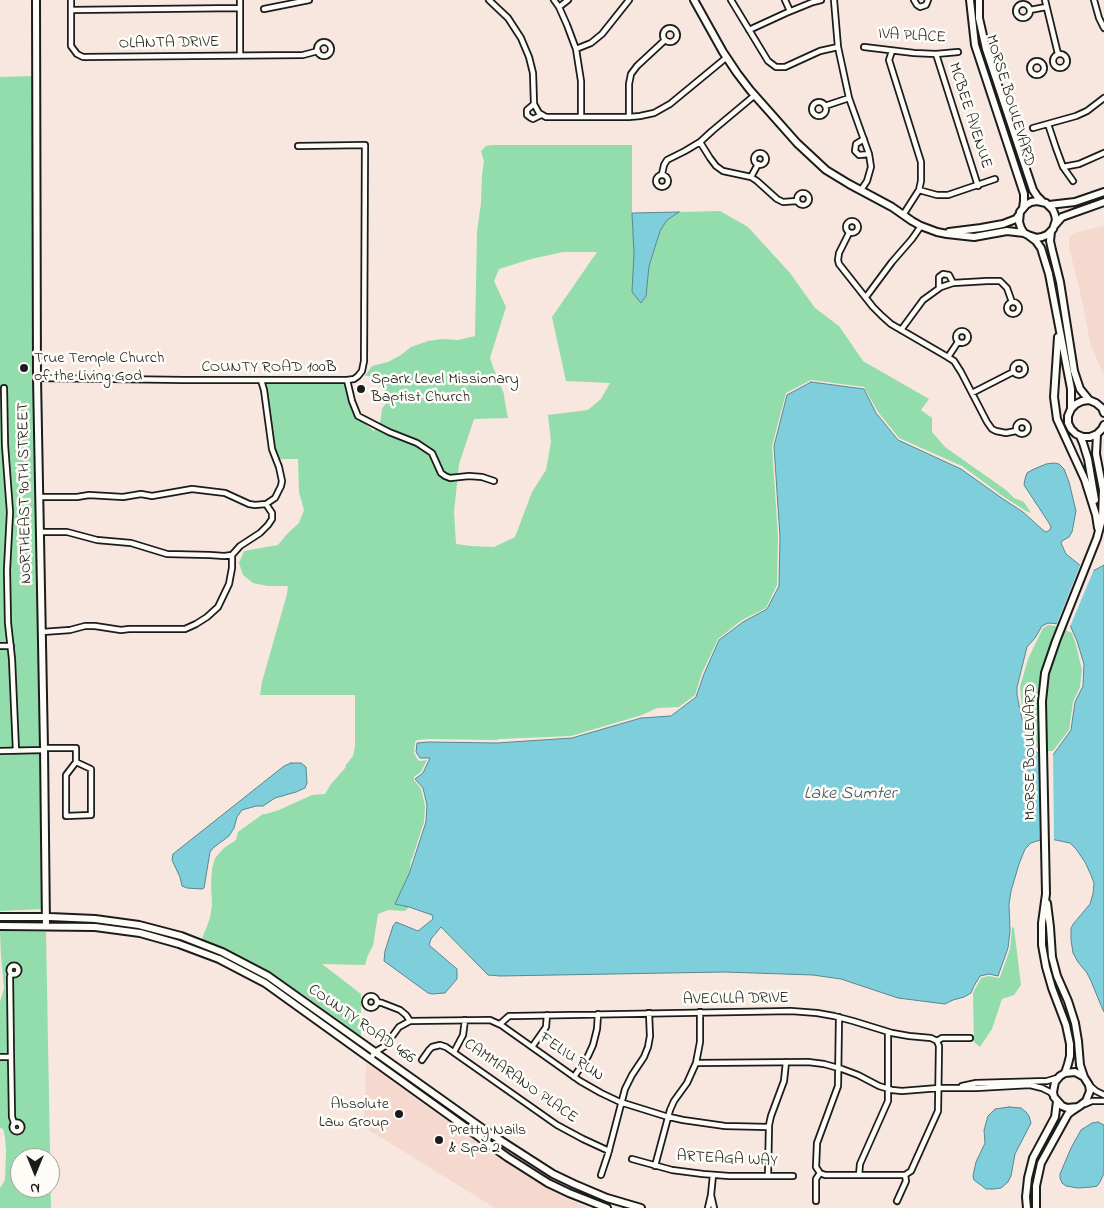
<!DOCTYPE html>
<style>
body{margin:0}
#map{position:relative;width:1104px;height:1208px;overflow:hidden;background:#f8e7df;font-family:"Indie Flower",sans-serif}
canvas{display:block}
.north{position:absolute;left:10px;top:1148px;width:50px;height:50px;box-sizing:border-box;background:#fdfcf7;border:1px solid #a3a29f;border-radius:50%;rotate:180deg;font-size:14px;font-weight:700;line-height:20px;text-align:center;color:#1c1c1c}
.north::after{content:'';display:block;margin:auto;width:18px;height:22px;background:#1c1c1c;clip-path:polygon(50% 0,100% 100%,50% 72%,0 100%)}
</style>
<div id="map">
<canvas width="1104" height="1208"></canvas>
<div class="north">N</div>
</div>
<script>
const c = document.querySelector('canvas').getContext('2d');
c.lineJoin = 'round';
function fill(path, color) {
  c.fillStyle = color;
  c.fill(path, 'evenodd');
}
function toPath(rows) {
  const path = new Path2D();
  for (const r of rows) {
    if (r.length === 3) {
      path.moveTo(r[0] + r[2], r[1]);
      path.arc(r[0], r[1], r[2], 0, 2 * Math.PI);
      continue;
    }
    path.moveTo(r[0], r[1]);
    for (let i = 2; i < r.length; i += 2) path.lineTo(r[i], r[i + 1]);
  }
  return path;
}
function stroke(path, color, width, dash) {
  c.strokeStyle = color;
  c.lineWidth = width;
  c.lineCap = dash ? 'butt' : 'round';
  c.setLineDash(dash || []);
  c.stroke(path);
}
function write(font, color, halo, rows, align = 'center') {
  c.font = font + ' "Indie Flower",sans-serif';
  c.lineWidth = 5;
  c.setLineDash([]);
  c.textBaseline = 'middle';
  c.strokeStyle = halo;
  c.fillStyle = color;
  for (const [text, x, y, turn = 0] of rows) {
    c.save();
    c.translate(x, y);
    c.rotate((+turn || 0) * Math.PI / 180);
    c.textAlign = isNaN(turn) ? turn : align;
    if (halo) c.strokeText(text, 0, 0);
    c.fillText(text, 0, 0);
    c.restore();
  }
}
const built = toPath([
 [1104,226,1104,375,1091,346,1080,291,1069,248,1069,238,1077,232],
 [366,1063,522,1173,568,1199,588,1208,495,1208,364,1127]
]);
const green = toPath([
 [34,76,43,909,0,911,0,77],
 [491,145,632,145,632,213,634,254,632,291,641,302,646,296,649,266,660,231,667,220,679,212,720,211,748,227,790,273,815,308,839,326,863,361,929,399,921,410,932,418,932,432,945,447,1006,490,1014,498,1024,502,1031,513,1026,511,1004,497,962,466,899,438,878,412,864,387,811,380,786,393,772,446,778,537,777,585,766,608,742,620,718,639,702,673,695,695,679,707,657,708,642,715,571,736,499,739,496,740,429,739,417,740,415,742,414,753,418,760,420,761,427,760,421,772,414,777,414,780,421,789,425,806,424,822,412,859,411,860,409,874,395,904,409,907,405,911,388,910,378,914,373,946,368,955,365,965,322,964,361,994,361,1036,305,996,267,971,240,956,202,939,210,918,212,905,211,884,212,869,215,858,224,848,236,840,238,832,263,814,266,814,279,810,312,795,325,794,331,784,346,767,345,766,353,756,355,747,355,695,260,695,262,682,287,594,288,586,268,586,253,583,243,575,239,563,244,551,278,545,287,534,299,523,304,510,299,492,298,459,278,459,260,376,347,376,352,407,355,416,374,431,380,424,382,409,390,397,370,376,365,376,372,366,388,362,401,355,411,347,428,341,442,339,458,340,475,336,477,232,481,203,482,175,484,161,481,151,486,146],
 [563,252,597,252,552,317,566,381,610,383,601,399,588,410,548,415,551,442,546,470,532,492,515,537,494,547,471,546,456,544,454,512,459,464,474,419,508,418,505,403,504,394,493,367,490,358,506,307,494,281,499,269,531,259],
 [1048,625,1055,626,1059,627,1043,672,1041,751,1039,751,1027,732,1022,709,1020,687,1028,659,1043,628],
 [1063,629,1072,633,1076,645,1082,670,1080,687,1073,702,1069,730,1053,751,1046,751,1044,701,1048,673],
 [1012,927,1014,928,1021,985,1014,995,1002,999,992,1029,980,1047,974,1042,973,993,981,978,989,976,998,978,1000,977,1010,949],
 [0,931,46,932,51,1208,0,1208,0,1188,5,1180,6,1151,5,1137,3,1129,0,1128,0,1002,4,988,1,956],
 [20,1158,50,1158,50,1188,20,1188]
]);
const water = toPath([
 [679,212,667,220,660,231,649,266,646,296,641,303,632,292,634,254,632,213,679,212],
 [811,382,864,389,876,413,898,440,961,469,1003,499,1023,512,1044,531,1046,532,1050,530,1051,527,1049,523,1024,485,1025,479,1027,473,1032,470,1046,464,1054,463,1059,464,1064,469,1069,482,1076,511,1072,532,1069,537,1062,541,1061,543,1066,554,1081,566,1091,570,1095,570,1104,565,1104,1012,1100,1003,1091,981,1087,973,1078,962,1073,953,1071,940,1071,928,1074,923,1090,904,1093,894,1094,883,1091,875,1085,862,1076,849,1070,843,1046,838,1031,843,1025,849,1019,864,1011,891,1009,904,1010,931,1008,948,998,976,989,974,980,976,974,986,971,993,964,997,953,1000,945,1004,898,998,841,979,813,975,724,972,500,976,488,975,441,927,431,939,429,945,457,969,457,979,445,993,432,994,428,993,384,961,385,951,393,926,396,922,418,931,433,919,432,915,409,907,395,904,409,874,426,822,427,805,423,788,415,779,423,773,430,758,420,758,416,752,417,743,429,742,497,743,572,738,641,718,671,716,696,697,704,674,719,640,743,622,767,609,779,586,780,537,774,446,787,395,811,382],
 [1048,623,1070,625,1077,641,1084,664,1083,686,1075,702,1071,730,1053,755,1049,757,1040,755,1030,745,1025,734,1017,695,1017,687,1027,647,1035,638,1042,626,1048,623],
 [291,763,301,763,306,767,307,783,305,788,296,792,275,798,263,806,256,806,242,810,237,817,234,828,229,836,213,848,210,852,204,888,202,889,187,888,182,886,180,877,172,860,173,854,284,766,291,763],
 [1009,1107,1021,1108,1026,1112,1029,1116,1031,1123,1015,1154,1011,1176,1008,1182,1001,1188,994,1189,986,1189,974,1180,973,1176,974,1171,976,1162,985,1143,984,1130,988,1116,995,1109,1009,1107],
 [1098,1122,1104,1125,1104,1173,1100,1182,1097,1186,1092,1187,1078,1188,1066,1186,1062,1183,1060,1178,1060,1174,1071,1148,1081,1130,1092,1123,1098,1122]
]);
const pier = toPath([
 [1081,563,1086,566,1095,567,1069,629,1067,627,1056,626],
 [1053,750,1054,842,1047,840,1040,842,1039,751,1046,754,1048,754]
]);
const street = toPath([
 [71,0,71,46,77,54,83,57,303,55,318,51],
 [240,0,240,55],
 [489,0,508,18,521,38,529,57,533,73,534,104,539,113,546,117,629,117,640,116,654,113,670,104,727,57],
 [554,0,559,7,567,25,576,49,581,81,581,117],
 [731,0,768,61,776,67,785,67,820,51,838,47],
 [785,0,790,11],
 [834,0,838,47,849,98,869,154,871,167,867,181,861,190],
 [914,0,917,5,920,7,926,5,928,0],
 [1045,0,1058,54],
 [1094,0,1099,18,1104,28],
 [1023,11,7],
 [559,7,568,0],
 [264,9,309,0],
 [71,10,240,8],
 [1030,10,1046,7],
 [670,35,7],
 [749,30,786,13,813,2,821,0],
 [324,49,7],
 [864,47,914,53,936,54,958,52],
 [576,49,591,43,602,34,629,0],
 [892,51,889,60,921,162,921,181,919,190,903,215],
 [936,54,978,186],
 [1060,61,7],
 [1037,68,7],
 [819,109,7],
 [534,104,527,110,527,115,531,118,533,119,541,115],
 [825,106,849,98],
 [629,117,629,84,631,74,637,66,665,40],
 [1048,124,1056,148,1063,167,1073,181],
 [1033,128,1076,116,1087,111,1104,98],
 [864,139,856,144,855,151,859,155,869,154],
 [700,142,710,158,716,166,723,171,751,177,757,181,777,199,783,202,797,201],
 [760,159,6],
 [1063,167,1079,164,1104,153],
 [662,174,664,165,667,160,685,151,700,142,712,131,755,95],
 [662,181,6],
 [751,177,758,164],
 [919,190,937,195,948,195,995,179],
 [803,199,6],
 [852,227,6],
 [849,233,839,253,838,260,839,264,873,307,882,316,891,324,946,356,954,361,961,372,987,422,992,429,996,431,1006,433,1016,431],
 [939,288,939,277,943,274,949,275,953,283],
 [866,297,892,262,912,239,921,226],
 [1013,308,6],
 [901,330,923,300,941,287,953,283,987,281,1000,281,1007,288,1012,302],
 [962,337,6],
 [948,357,958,342],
 [1019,369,6],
 [37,378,184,380,347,380,354,379,358,376,362,371,364,361,365,145,298,146],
 [347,380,352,401,358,416,389,432,417,443,432,453,441,473,445,476,450,478,469,476,482,477,494,481],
 [4,388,5,445,10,512,7,570,8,623,12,659,16,751],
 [972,393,1013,372],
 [1022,428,6],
 [39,497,77,497,89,495,123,497,141,494,152,496,192,489,225,493,249,504,255,505,266,504],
 [40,532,67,532,97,540,131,543,167,554,210,555,224,556,232,555],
 [42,632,70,630,85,626,95,626,121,630,129,629,185,629,196,624,207,617,218,607,229,584,232,568,232,555,240,546,260,533,268,525,272,519,272,513,266,504,275,498,281,486,282,481,279,467,272,449,264,390,261,380],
 [0,646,11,646],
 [44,748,76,748,76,762,91,769,91,815,66,816,66,775,76,762],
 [0,751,44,750],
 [14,970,4.5],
 [11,974,10,977,11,1057,12,1117,14,1123],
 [371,1002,6],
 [377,1002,382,1003,400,1010,406,1015,410,1021],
 [500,1024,509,1016,515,1016,791,1011,817,1013,834,1016,853,1021,892,1033,909,1036,931,1038,937,1041,942,1038,970,1038],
 [532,1047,546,1027,547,1015],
 [454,1052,463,1035,465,1020],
 [0,1057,11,1057],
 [371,1058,375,1052,385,1046,399,1027,410,1021,490,1020,501,1025,580,1081,601,1093,620,1102,665,1116,683,1120,725,1126,768,1127],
 [422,1060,429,1050,432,1047,440,1045,446,1047,557,1125,583,1139,609,1151],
 [696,1063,808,1062,824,1064,842,1069,858,1075,879,1086,892,1090,902,1091,939,1088,976,1088,1030,1085,1042,1088,1050,1092,1054,1096],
 [574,1077,588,1056,593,1045,597,1029,598,1014],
 [1089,1085,1096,1091,1104,1095],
 [962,1086,976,1083,1047,1081,1057,1078],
 [1085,1104,1092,1101,1104,1101],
 [17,1127,4.5],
 [632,1159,672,1170,703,1174,729,1176,793,1176],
 [655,1166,670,1110,674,1101,687,1083,696,1063,700,1042,700,1012],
 [820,1173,825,1175,905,1175],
 [601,1175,608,1154,625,1089,632,1075,644,1057,648,1047,650,1036,649,1013],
 [859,1175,860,1164,888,1101,888,1032],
 [768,1176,769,1125,771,1116,784,1081,786,1062],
 [711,1195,714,1208],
 [816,1201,816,1179,820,1173,816,1167,817,1143,838,1086,839,1017],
 [897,1201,906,1181,905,1175,911,1171,938,1111,939,1046,937,1041],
 [708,1208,711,1195,713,1175]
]);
const secondary = toPath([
 [36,0,37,378,44,748,46,926],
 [694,0,723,52,737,73,750,90,797,143,826,170,849,184,892,207,912,221,921,226,937,232,947,234,974,237,1007,231,1024,233],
 [970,0,975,45,1024,194,1024,201,1023,208],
 [979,0,979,18,986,49,1033,190,1037,196,1042,201],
 [1049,205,1075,202,1104,192],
 [1055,225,1062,217,1104,202],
 [949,232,981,228,1003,224,1016,219,1019,215],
 [1051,232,1050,241,1052,250,1060,282,1074,371,1080,389,1089,400],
 [1028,235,1037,238,1042,237,1047,235,1053,229,1056,220,1055,215,1053,210,1046,203,1037,201,1031,202,1026,205,1020,212,1019,222,1021,228,1024,233,1028,235,1036,241,1041,248,1049,274,1071,389,1071,409],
 [1058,337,1054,397,1057,419,1085,480,1096,515,1098,528],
 [1104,413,1102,408,1096,403,1089,400,1082,401,1076,404,1071,409,1068,416,1068,423,1071,429,1076,434,1083,437,1090,437,1097,434,1102,429,1104,425],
 [1080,436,1083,443,1088,459,1095,500],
 [1047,903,1050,927,1052,957,1057,976,1068,1001,1075,1023,1078,1041,1080,1065,1084,1077],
 [0,917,50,917,95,919,139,925,181,936,222,952,268,976,486,1131,553,1174,574,1184,607,1198,641,1208],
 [0,926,95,927,140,933,179,944,219,959,265,983,507,1157,548,1183,569,1193,607,1208],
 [1065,1073,1068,1064,1070,1056,1070,1044,1066,1025,1052,988,1046,967,1042,945,1042,923,1046,894,1042,701,1045,673,1056,641,1097,538,1102,519,1103,490,1096,454,1097,434],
 [1027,1208,1026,1197,1028,1178,1033,1158,1055,1117,1057,1101],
 [1036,1208,1036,1186,1041,1163,1068,1114,1072,1111,1081,1105,1086,1101,1090,1091,1089,1085,1084,1077,1075,1072,1065,1073,1060,1076,1055,1082,1053,1092,1054,1097,1062,1106,1067,1108,1078,1107]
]);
const markers = [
 [24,368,5,"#1c1c1c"],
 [361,389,5,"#1c1c1c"],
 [399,1114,5,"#1c1c1c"],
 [439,1140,5,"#1c1c1c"]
];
const streetNames = [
 ["IVA PLACE",912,37,3],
 ["OLANTA DRIVE",169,44,-1],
 ["MORSE BOULEVARD",1009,101,73],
 ["MCBEE AVENUE",969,116,72],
 ["COUNTY ROAD 100B",269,368],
 ["NORTHEAST 90TH STREET",26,493,-91],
 ["MORSE BOULEVARD",1031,752,-90],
 ["AVECILLA DRIVE",736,1000,-1],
 ["COUNTY ROAD 466",361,1025,35],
 ["FELIU RUN",571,1058,34],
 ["CAMMARANO PLACE",520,1082,35],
 ["ARTEAGA WAY",727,1160,3]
];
const poiNames = [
 ["True Temple Church",34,359],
 ["of the Living God",34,377],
 ["Spark Level Missionary",371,380],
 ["Baptist Church",371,398],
 ["Absolute",389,1105,"right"],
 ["Law Group",389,1123,"right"],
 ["Pretty Nails",449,1131],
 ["& Spa 2",449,1149]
];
const waterNames = [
 ["Lake Sumter",850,795]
];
fill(built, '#f5d8ce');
fill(green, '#93dcab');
fill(water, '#7fcedb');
stroke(water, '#57878f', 1);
fill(pier, '#f8e7df');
stroke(street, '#1c1c1c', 8);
stroke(secondary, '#1c1c1c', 10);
stroke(street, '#fdfcf7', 4.5);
stroke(secondary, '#fdfcf7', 6);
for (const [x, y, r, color] of markers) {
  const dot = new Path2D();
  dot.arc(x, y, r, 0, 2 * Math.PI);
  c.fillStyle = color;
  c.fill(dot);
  stroke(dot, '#fdfcf7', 2);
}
write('16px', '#1c1c1c', '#fdfcf7', streetNames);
write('16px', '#1c1c1c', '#fdfcf7', poiNames, 'left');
write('italic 18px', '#3f5a5f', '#fdfcf7', waterNames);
</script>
